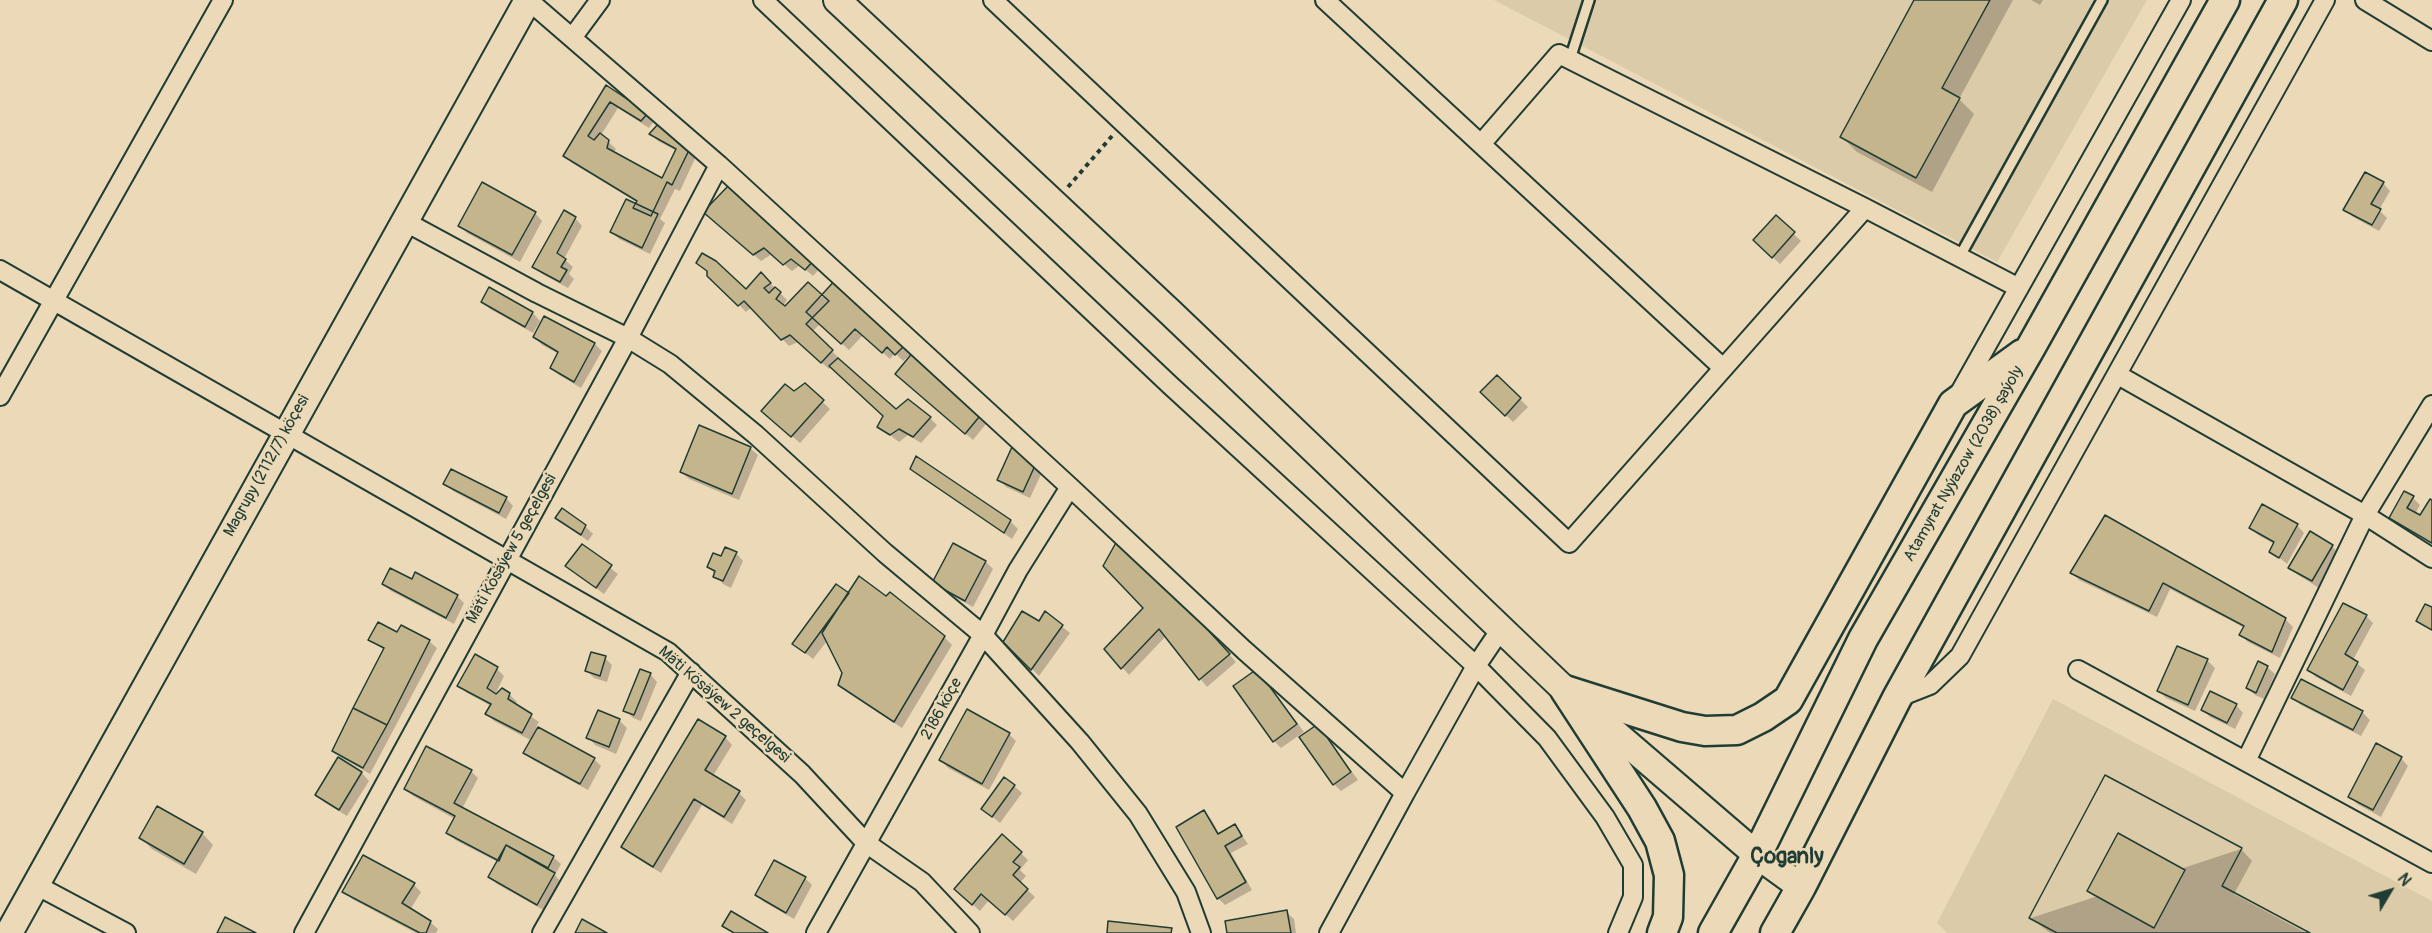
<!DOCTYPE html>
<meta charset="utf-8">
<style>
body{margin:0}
#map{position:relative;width:2432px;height:933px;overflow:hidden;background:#ecd9b7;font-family:Pangolin,sans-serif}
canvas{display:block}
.north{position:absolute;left:2360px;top:861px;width:60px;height:60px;-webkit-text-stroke:4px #ecd9b7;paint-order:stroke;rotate:52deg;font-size:16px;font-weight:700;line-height:24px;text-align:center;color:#1f3d34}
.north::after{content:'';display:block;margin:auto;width:21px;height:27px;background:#1f3d34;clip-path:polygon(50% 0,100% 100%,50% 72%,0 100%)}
</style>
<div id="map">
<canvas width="2432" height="933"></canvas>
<div class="north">N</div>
</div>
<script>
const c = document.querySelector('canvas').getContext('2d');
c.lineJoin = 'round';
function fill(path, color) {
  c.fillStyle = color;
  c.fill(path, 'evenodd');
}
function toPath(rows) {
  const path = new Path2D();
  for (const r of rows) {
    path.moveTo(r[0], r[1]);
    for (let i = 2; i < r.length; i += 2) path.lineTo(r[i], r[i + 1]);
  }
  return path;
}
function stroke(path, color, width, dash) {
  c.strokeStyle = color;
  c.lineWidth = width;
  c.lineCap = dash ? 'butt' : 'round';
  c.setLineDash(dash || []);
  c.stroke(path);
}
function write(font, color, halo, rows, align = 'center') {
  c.font = font + ' Pangolin,sans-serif';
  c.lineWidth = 5;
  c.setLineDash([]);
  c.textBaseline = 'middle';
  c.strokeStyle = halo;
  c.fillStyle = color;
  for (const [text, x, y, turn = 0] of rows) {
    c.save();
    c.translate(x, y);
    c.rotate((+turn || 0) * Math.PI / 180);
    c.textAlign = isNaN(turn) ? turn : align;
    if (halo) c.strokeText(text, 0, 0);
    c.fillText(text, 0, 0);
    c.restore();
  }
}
const built = toPath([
 [1494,0,2147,0,1997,262],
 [2053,699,2432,901,2432,933,1947,933,1937,923]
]);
const shadow = toPath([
 [1916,0,2013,0,1959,99,1974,114,1932,192,1857,152,1842,137],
 [2031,0,2043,0,2040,5],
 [607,87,654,121,649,128,618,108,601,135,616,149,614,152,662,180,677,151,658,141,651,134,698,152,680,191,675,189,660,219,665,223,650,254,619,239,612,232,638,203,572,163,565,155],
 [2383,183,2390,191,2379,210,2387,218,2379,231,2353,217,2345,209],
 [730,186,820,268,813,276,800,265,792,271,772,254,761,261,713,219],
 [535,213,542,221,520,262,467,233,460,225],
 [1776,217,1801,241,1780,264,1762,247],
 [575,218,582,226,564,259,573,267,569,274,574,279,568,288,542,274,534,267],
 [698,263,746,291,761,274,787,300,783,306,785,308,822,297,838,280,990,419,973,440,904,381,912,353,903,361,895,353,890,359,863,335,849,350,820,324,812,332,839,358,838,359,896,411,930,418,937,425,921,443,908,435,899,442,879,427,885,416,832,366,829,369,798,342,789,346,752,307,746,312],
 [490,289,533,313,540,321,533,333,490,309,483,302],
 [535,337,595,344,602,351,581,388,559,375,552,368,559,354,542,345],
 [1497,377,1528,407,1513,422,1482,392],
 [805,385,830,409,800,443,771,418,793,393],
 [750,448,758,455,739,500,689,479,681,472],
 [917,458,1010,521,1018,529,1012,539,919,476,912,469],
 [1037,460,1044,468,1030,498,1006,487,999,479],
 [445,484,506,498,513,506,506,519,453,491],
 [2413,498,2420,505,2415,514,2421,517,2432,502,2432,545,2398,525,2390,518],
 [2106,517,2285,619,2293,627,2280,658,2248,642,2241,635,2245,628,2170,589,2157,617,2079,580,2072,573],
 [557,518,585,526,593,534,588,541],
 [2297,525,2304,533,2287,564,2271,551,2274,544,2258,535,2251,528],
 [582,546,618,574,604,594,567,566],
 [2332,546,2339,554,2319,588,2298,575,2290,567],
 [736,553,743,561,731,588,723,584,709,567,722,558],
 [986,562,993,569,973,607,941,590,934,583],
 [412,581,457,596,464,603,454,624,391,591,383,584],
 [849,596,944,637,952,645,902,728,847,692,840,684,843,673,827,641,813,659,794,644],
 [1191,613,1236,662,1207,687,1166,636,1129,675,1106,649],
 [1046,614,1070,633,1039,676,1005,642,1040,623],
 [2366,616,2373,623,2353,660,2365,670,2351,696,2316,677,2309,670],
 [402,627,429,641,437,648,370,774,342,758,334,750,384,650,370,640,398,634],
 [2178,648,2208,661,2215,668,2195,711,2166,698,2159,691],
 [605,658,612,665,607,682,594,678,587,671],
 [2267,667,2275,674,2264,699,2255,695,2248,688],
 [497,669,504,676,493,699,509,694,517,702,515,705,539,722,536,727,594,759,601,766,588,790,533,760,525,753,532,741,494,721,487,714,491,706,467,693,459,686],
 [650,674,657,682,641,721,633,718,625,710],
 [1264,678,1304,732,1281,748,1274,741],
 [2293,698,2362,712,2370,720,2361,736,2301,705],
 [2236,705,2243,713,2235,729,2210,717,2203,710],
 [599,712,620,721,627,728,616,754,595,745,588,737],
 [1318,726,1358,780,1341,791,1334,784],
 [1009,734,1016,741,989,790,948,768,941,760],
 [725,737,732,745,713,776,739,793,746,800,732,824,702,805,661,873,630,854,623,847],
 [2401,758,2408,766,2381,817,2357,804,2350,796],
 [338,759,362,773,369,781,347,816,324,802,317,794],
 [471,771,478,778,462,809,553,857,561,864,555,875,561,882,545,911,497,884,490,877,498,862,455,840,448,832,455,819,413,796,405,789],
 [1014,786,1022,793,1000,823,983,809],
 [1204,812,1211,819,1220,835,1235,826,1248,844,1231,853,1252,890,1225,905,1218,898],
 [202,833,213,845,196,874,152,849,141,838],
 [1003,836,1028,860,1020,870,1026,876,1020,883,1035,897,1013,921,989,900,980,911,963,896],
 [2241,849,2252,861,2234,894,2306,933,2050,933,2031,918],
 [805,878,812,885,794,919,764,902,757,895],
 [414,885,421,892,410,910,430,922,438,929,436,933,416,933,352,899,344,891],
 [1286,912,1294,919,1296,933,1229,933]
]);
const building = toPath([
 [1914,0,1990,0,1942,88,1960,98,1916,178,1840,137,1914,0],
 [606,85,648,113,641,121,610,102,588,136,594,140,600,133,609,140,607,148,662,178,676,149,649,134,660,122,692,144,672,185,667,182,651,216,633,208,637,201,563,156,606,85],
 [2365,172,2384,182,2371,204,2381,209,2372,225,2343,210,2365,172],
 [482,182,536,212,512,255,458,226,482,182],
 [730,184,814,260,805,270,791,259,783,265,764,248,753,255,703,212,730,184],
 [626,199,658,214,642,248,610,232,626,199],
 [564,210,576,217,557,253,566,259,561,267,567,270,560,282,532,267,564,210],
 [1776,215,1795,232,1772,258,1753,240,1776,215],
 [702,253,716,261,746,289,761,272,771,283,764,288,769,293,775,287,781,292,776,299,785,306,808,282,829,301,806,324,833,350,821,363,790,335,781,340,744,301,738,306,707,276,707,271,696,263,702,253],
 [838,277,907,343,895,355,887,347,882,353,855,329,841,344,806,312,838,277],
 [489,287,533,312,525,327,481,302,489,287],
 [544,316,595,343,574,382,550,368,558,352,533,337,544,316],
 [914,351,984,411,965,434,895,374,914,351],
 [838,358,896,409,908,399,931,417,913,437,899,429,890,435,877,427,883,416,829,366,838,358],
 [1497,375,1521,398,1505,416,1480,392,1497,375],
 [805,383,824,400,791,437,761,411,785,384,794,391,805,383],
 [699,425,751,447,732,494,680,472,699,425],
 [1012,447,1038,459,1023,492,997,480,1012,447],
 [916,456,1011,520,1004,533,910,469,916,456],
 [451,469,507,497,499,513,443,484,451,469],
 [2404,491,2414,496,2407,508,2420,515,2430,499,2432,500,2432,543,2389,518,2404,491],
 [2262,504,2298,524,2279,558,2269,552,2274,542,2249,528,2262,504],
 [562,508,586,525,581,535,555,518,562,508],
 [2105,515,2286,618,2272,652,2239,635,2244,626,2163,583,2149,611,2070,573,2105,515],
 [2310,531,2333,545,2312,581,2288,568,2310,531],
 [1118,539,1184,604,1230,654,1199,680,1159,629,1121,669,1104,649,1143,608,1103,566,1118,539],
 [953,543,986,561,965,601,932,583,953,543],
 [582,544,612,565,596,588,565,566,582,544],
 [725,547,737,552,723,581,713,577,715,571,707,567,713,553,721,556,725,547],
 [390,568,412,579,415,572,458,595,446,618,382,584,390,568],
 [859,576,886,596,890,592,945,636,894,722,838,685,842,673,822,633,859,576],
 [836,584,849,593,805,653,792,644,836,584],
 [2343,603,2367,615,2345,654,2358,662,2343,690,2307,670,2343,603],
 [2425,604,2432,607,2432,630,2416,621,2425,604],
 [1022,611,1039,621,1045,611,1063,625,1031,670,1003,642,1022,611],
 [378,622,397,632,401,625,430,640,387,725,353,708,384,648,368,640,378,622],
 [2177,646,2208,659,2188,705,2157,691,2177,646],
 [591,652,606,656,600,676,585,671,591,652],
 [475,654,498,667,487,688,496,694,502,688,510,693,508,699,532,714,522,733,485,714,491,704,457,686,475,654],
 [2258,661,2268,666,2256,693,2246,688,2258,661],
 [640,669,651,673,634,715,623,711,640,669],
 [1257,669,1297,724,1273,742,1233,686,1257,669],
 [2301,679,2363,711,2353,730,2291,698,2301,679],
 [2210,691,2237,704,2227,723,2201,710,2210,691],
 [353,708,387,725,363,768,332,751,353,708],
 [967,709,1010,733,982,784,939,760,967,709],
 [598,710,620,719,609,747,586,738,598,710],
 [698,719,726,736,705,770,740,791,724,817,694,799,653,867,621,847,698,719],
 [1318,724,1351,772,1333,785,1299,737,1318,724],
 [538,727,595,758,580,784,523,753,538,727],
 [2376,743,2402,757,2373,810,2348,797,2376,743],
 [426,746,472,770,454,803,554,856,548,868,506,845,499,861,446,833,455,816,404,789,426,746],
 [338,757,362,772,339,810,315,795,338,757],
 [2105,775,2242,848,2222,886,2310,933,2057,933,2029,918,2105,775],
 [2118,833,2185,870,2154,928,2087,891,2118,833],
 [2105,775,2242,848,2222,886,2310,933,2057,933,2029,918,2105,775],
 [1004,777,1015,785,992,817,981,809,1004,777],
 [157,806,203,832,184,864,139,838,157,806],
 [1204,810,1218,834,1235,824,1242,836,1225,846,1246,882,1217,899,1176,827,1204,810],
 [1002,834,1022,852,1013,862,1020,867,1013,875,1028,889,1005,915,981,894,972,905,954,889,1002,834],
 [506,845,555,873,537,905,488,877,506,845],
 [363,855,415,883,402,903,431,921,426,933,420,933,342,892,363,855],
 [774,860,806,877,786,913,755,895,774,860],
 [1287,910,1291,933,1227,933,1225,921,1287,910],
 [731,911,768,933,734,933,722,926,731,911],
 [225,917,256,933,217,933,225,917],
 [582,919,607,933,575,933,582,919],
 [1108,921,1172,928,1171,933,1107,933,1108,921]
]);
const path = toPath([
 [1068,187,1112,136]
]);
const lane = toPath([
 [1570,59,1589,0],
 [1960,256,2102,0]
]);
const street = toPath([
 [528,0,719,165,1070,487,1244,650,1405,793,1329,933],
 [763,0,1170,385,1476,666,1547,738,1605,817,1633,865,1633,897,1618,933],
 [993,0,1569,543,1865,208],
 [1325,0,1723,368],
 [2365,0,2432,41],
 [572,38,600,0],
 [1481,144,1559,54,1865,208,2019,288],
 [404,221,537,293,628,338,670,364,756,435,885,553,983,635,1080,742,1138,814,1186,892,1201,933],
 [0,270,668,652,802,774,866,843,922,882,970,933],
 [2118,375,2365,515,2432,558],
 [0,396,223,0],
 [1958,396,2181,0],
 [2078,670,2432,863],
 [1897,698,1930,685,1960,656,2325,0],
 [2246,761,2365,515,2432,405],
 [1405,793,1476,666,1501,629],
 [36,885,126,933],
 [304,933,628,338,719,165],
 [542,933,691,672],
 [816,933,983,635,1018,570,1070,487]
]);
const secondary = toPath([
 [837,0,1171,313,1565,690,1757,855,1801,887],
 [9,933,528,0]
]);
const primary = toPath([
 [1565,690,1682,727,1705,731,1737,730,1763,717,1788,700,1953,404,2022,354],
 [1565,690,1642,808,1660,841,1669,875,1668,917,1662,933],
 [1713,933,1757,855,1863,639,2031,347,2225,0],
 [1775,933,1801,887,1897,698,2283,0]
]);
const streetNames = [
 ["Atamyrat Nyýazow (2038) şaýoly",1964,464,-60],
 ["Magrupy (2112/7) köçesi",267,466,-61],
 ["Mäti Kösäýew 5 geçelgesi",512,549,-61],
 ["Mäti Kösäýew 2 geçelgesi",724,705,41],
 ["2186 köçe",942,709,-61]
];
const districtNames = [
 ["Çoganly",1787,857]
];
fill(built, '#dccba8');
fill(shadow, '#0003');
fill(building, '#c4b58c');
stroke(building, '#1f3d34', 1.5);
stroke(lane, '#1f3d34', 14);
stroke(street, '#1f3d34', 22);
stroke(secondary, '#1f3d34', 30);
stroke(primary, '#1f3d34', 33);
stroke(path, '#1f3d34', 4, [4.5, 4.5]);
stroke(lane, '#ecd9b7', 9);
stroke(street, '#ecd9b7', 18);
stroke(secondary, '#ecd9b7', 26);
stroke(primary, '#ecd9b7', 28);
write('16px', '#1f3d34', '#ecd9b7', streetNames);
write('bold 22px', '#1f3d34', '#ecd9b7', districtNames);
</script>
